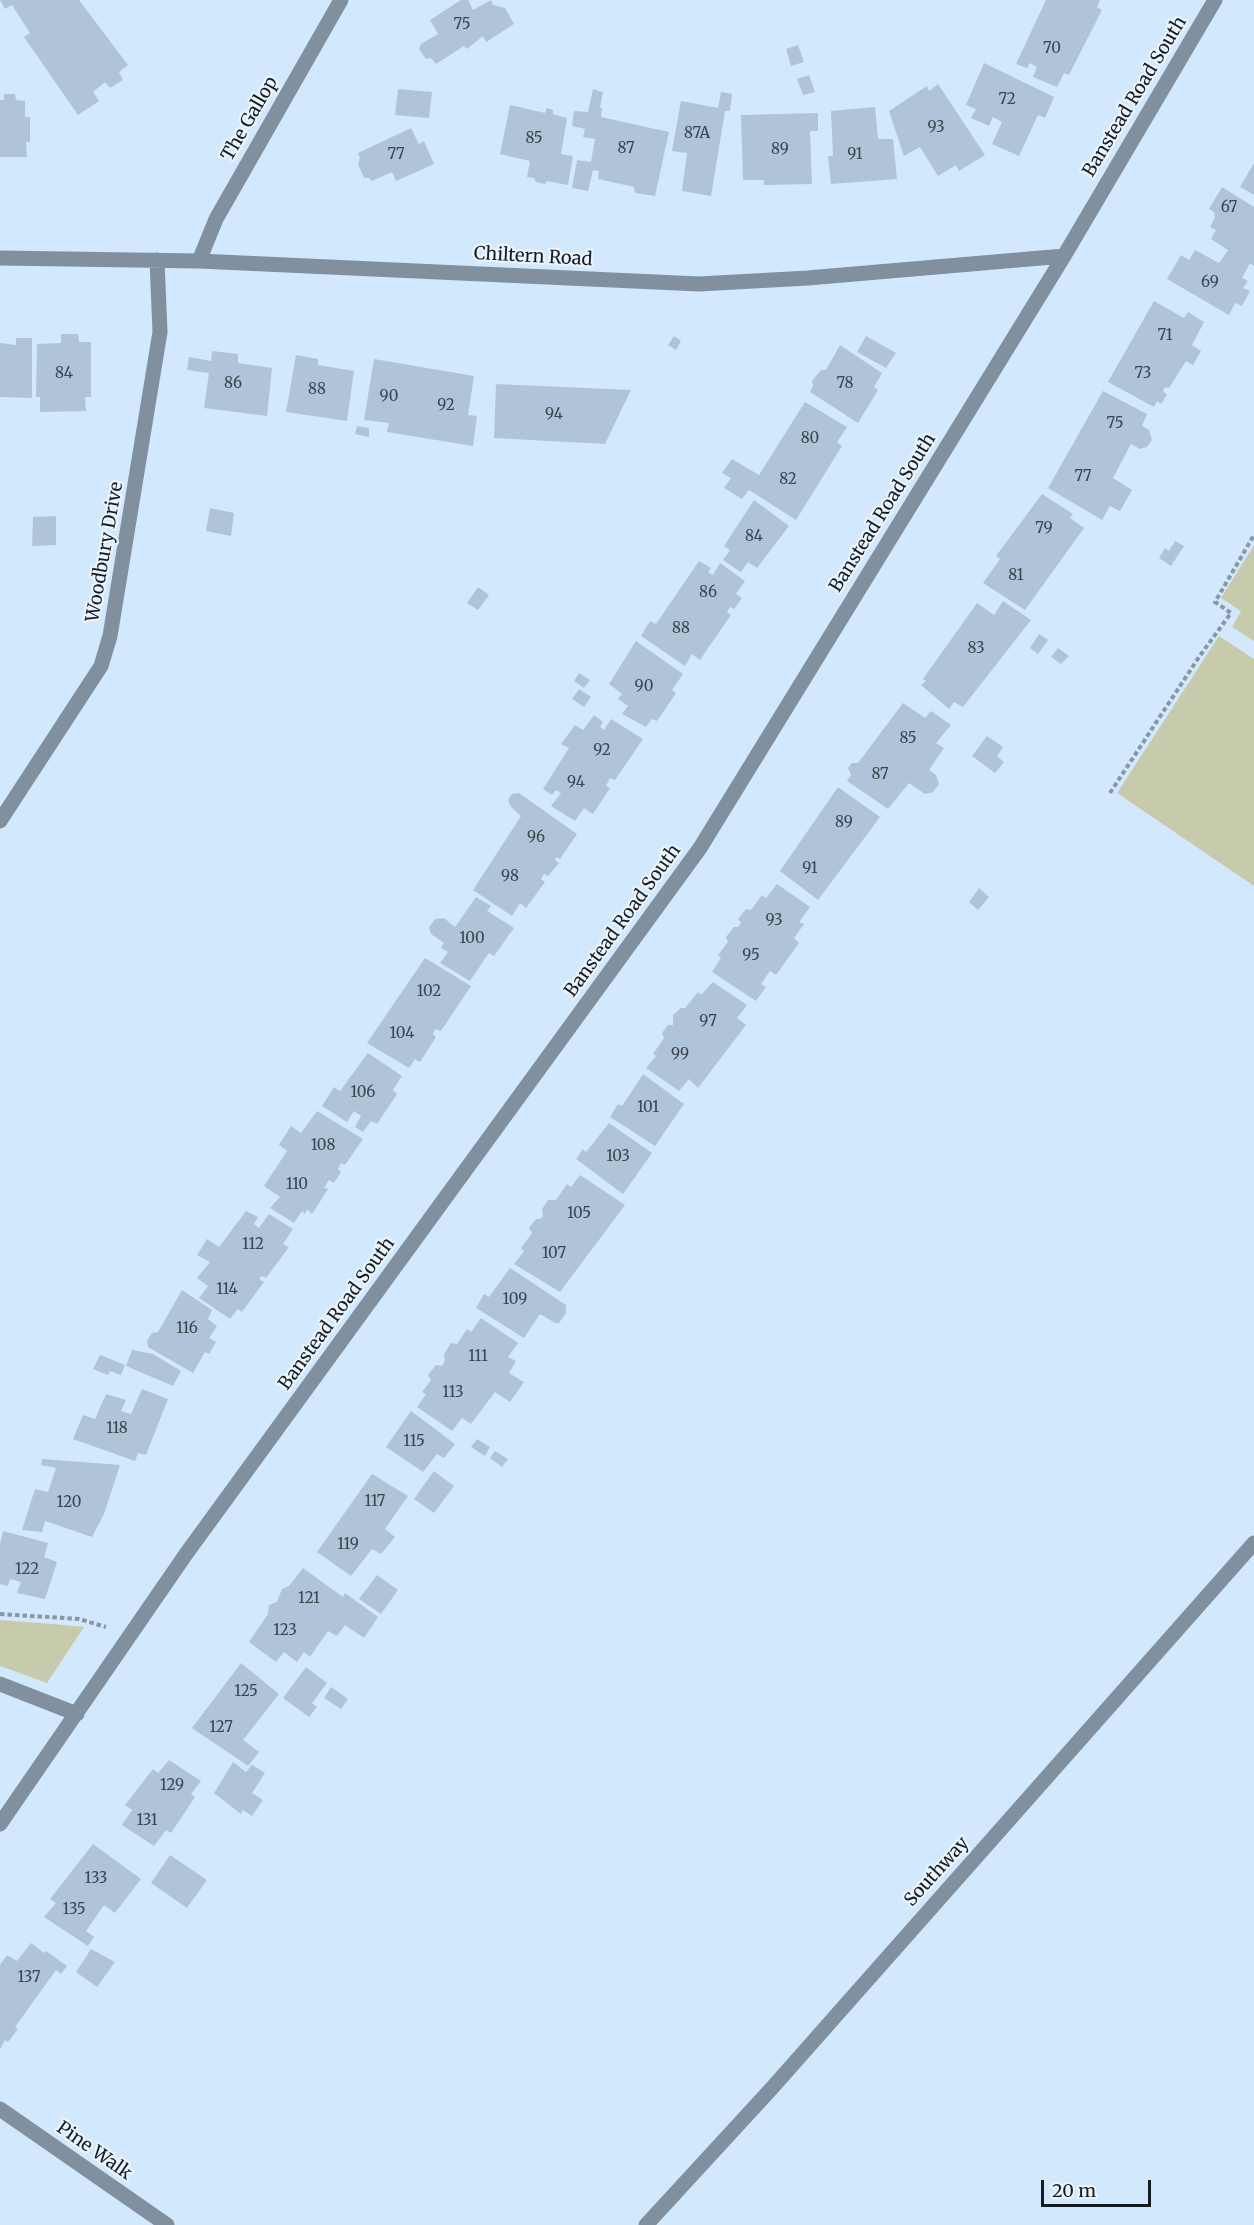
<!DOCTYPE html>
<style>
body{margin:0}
#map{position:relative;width:1254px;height:2225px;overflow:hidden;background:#d2e8fd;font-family:Merriweather,serif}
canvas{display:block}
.scale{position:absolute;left:1041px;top:2180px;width:110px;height:27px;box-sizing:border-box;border:3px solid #141c23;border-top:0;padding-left:8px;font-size:18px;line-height:21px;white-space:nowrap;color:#141c23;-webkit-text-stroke:4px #ebf4fc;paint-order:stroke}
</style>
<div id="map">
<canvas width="1254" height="2225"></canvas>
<div class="scale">20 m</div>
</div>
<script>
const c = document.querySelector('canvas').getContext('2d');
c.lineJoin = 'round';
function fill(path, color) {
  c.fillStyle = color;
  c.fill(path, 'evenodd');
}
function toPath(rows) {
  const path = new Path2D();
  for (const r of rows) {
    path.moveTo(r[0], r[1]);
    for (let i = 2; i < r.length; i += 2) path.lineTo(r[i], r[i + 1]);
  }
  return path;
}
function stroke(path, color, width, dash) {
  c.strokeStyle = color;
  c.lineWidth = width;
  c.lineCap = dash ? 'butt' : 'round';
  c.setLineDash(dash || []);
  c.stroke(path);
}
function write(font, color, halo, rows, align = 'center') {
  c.font = font + ' Merriweather,serif';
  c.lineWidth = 4.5;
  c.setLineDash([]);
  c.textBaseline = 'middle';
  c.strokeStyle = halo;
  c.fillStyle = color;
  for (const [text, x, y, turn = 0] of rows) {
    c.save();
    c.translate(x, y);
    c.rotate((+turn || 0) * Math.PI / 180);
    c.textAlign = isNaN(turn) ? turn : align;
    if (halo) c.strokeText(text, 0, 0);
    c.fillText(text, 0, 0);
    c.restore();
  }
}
const green = toPath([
 [1254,545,1254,641,1232,627,1241,611,1221,598],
 [1219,636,1254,659,1254,886,1117,793],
 [0,1620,53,1624,84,1627,47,1683,0,1666]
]);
const building = toPath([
 [0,0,79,0,128,65,119,72,123,80,110,88,105,82,93,92,99,101,78,115,24,37,30,33,12,5,5,9],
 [461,0,468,0,473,10,491,0,493,5,505,8,514,24,486,42,483,36,467,49,464,46,436,64,431,58,426,59,419,49,421,44,438,34,430,20],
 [1046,0,1100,0,1097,7,1102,10,1069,75,1064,73,1057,87,1033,77,1037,67,1030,63,1027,68,1016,64],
 [798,45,804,62,791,66,786,49],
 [984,63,1054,97,1045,118,1038,115,1019,156,992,144,1002,122,993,117,989,126,971,118,976,109,966,105],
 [809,75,815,92,803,95,797,79],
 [938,84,985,155,959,171,956,165,938,176,920,147,904,156,889,111,927,86,929,91],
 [398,89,432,92,429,118,395,115],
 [593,89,603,92,600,108,602,108,601,117,669,132,655,196,635,193,634,187,598,179,599,171,593,170,588,191,572,188,577,160,591,162,595,139,583,137,585,129,572,126,574,111,588,112],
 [721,92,732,94,730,111,725,111,711,196,682,191,687,153,672,151,681,101,718,108],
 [4,94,15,94,16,100,25,101,25,117,30,117,30,142,26,142,27,157,0,157,0,100,4,100],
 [510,105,545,113,547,108,553,110,553,114,567,118,561,154,573,156,568,185,547,181,545,184,536,182,534,178,527,177,530,161,500,154],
 [875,107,878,139,893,139,897,179,831,184,828,156,833,156,831,111],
 [818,113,818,131,810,131,812,184,764,185,764,180,743,180,741,115],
 [411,128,419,144,424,141,434,164,396,181,392,172,372,181,369,178,364,178,358,164,360,158,358,153],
 [1254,163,1254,195,1240,187],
 [1222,187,1254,207,1254,266,1250,263,1242,278,1248,281,1243,288,1250,291,1242,306,1235,303,1229,315,1167,279,1181,255,1189,260,1195,250,1219,263,1228,250,1211,239,1216,230,1210,227,1215,217,1214,212,1209,209],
 [1154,301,1184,318,1188,312,1204,322,1192,345,1201,351,1193,365,1186,361,1169,388,1165,387,1163,391,1167,395,1161,404,1157,401,1154,407,1108,382],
 [61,334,78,334,79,342,91,342,91,397,85,397,86,411,40,412,40,397,36,397,37,344,61,343],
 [674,336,681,341,676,350,668,345],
 [866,336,896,353,886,368,857,352],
 [16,338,32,338,32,398,0,397,0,343,16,345],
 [840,345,882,373,874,387,878,390,858,423,810,392,813,386,812,381,821,370,826,370],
 [212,351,238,354,238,363,272,368,267,416,204,408,209,373,187,370,189,357,211,361],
 [296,355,318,359,318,365,354,371,347,421,286,412],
 [374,359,474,376,468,415,477,416,473,446,387,432,389,423,364,420],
 [496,384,631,390,605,444,494,438],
 [1103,391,1147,414,1142,426,1149,430,1152,440,1147,447,1140,449,1131,444,1113,478,1132,490,1120,511,1110,506,1102,520,1048,488],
 [805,402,847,427,837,442,842,446,796,520,749,490,742,499,724,488,731,478,722,473,732,459,759,475],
 [357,426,369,428,369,437,355,434],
 [1042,494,1073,514,1070,518,1084,528,1025,610,983,583,1000,559,996,556],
 [754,500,789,526,757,568,748,562,741,572,723,560,730,550,724,546],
 [210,508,234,513,231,536,206,531],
 [56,516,56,545,32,546,33,517],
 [1175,541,1184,546,1171,566,1159,558,1165,548,1169,551],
 [699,561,711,568,708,572,713,575,720,563,745,581,736,594,742,598,734,609,730,607,727,612,731,615,700,660,692,654,685,666,641,636,650,621,656,624],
 [478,587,489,595,478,610,467,603],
 [1003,601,1031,620,963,707,954,702,949,709,921,685,926,681,923,679,977,603,994,615],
 [1039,634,1048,640,1038,654,1030,648],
 [636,641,683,674,672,690,676,693,657,721,652,719,646,727,622,714,628,706,618,699,622,694,609,684],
 [1058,648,1069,656,1061,664,1051,657],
 [579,673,590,680,584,688,574,681],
 [579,689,591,697,584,707,572,699],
 [903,703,925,718,931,711,951,725,936,743,944,748,929,770,936,775,939,784,933,792,925,794,909,783,888,809,847,781,851,775,848,768,852,763,858,763],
 [594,715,603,722,600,727,604,730,611,719,643,739,615,780,610,778,606,786,610,788,593,814,584,808,575,821,551,806,561,793,556,790,552,795,543,789,569,748,561,744,575,725,583,730],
 [987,736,1003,747,997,756,1004,762,995,773,972,756],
 [838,787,880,817,818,900,780,871],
 [519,793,577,834,560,859,556,857,555,860,559,863,548,876,544,874,541,879,545,882,526,908,520,903,512,916,473,890,521,816,511,807,508,800,512,794],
 [777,884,810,907,799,922,804,924,794,938,799,943,776,975,770,971,761,984,766,987,756,1001,712,972,721,958,718,955,728,942,726,937,734,927,738,927,741,923,738,919,746,909,751,910,762,895,766,898],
 [979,888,989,897,978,910,969,902],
 [476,897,491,906,487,911,514,928,494,956,489,953,470,981,440,963,448,952,441,948,444,943,431,934,429,927,435,919,444,918,455,927],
 [425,958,471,986,441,1031,435,1029,433,1034,436,1037,420,1062,415,1059,409,1068,367,1043],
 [713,982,747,1005,737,1018,746,1025,698,1088,689,1079,679,1091,646,1068,656,1056,653,1054,664,1038,662,1033,668,1025,673,1025,673,1015,681,1008,685,1008,698,992,701,995],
 [368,1053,402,1076,393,1090,397,1094,377,1124,371,1121,363,1132,355,1127,361,1116,354,1111,347,1122,322,1106,334,1087,340,1091],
 [643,1074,684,1104,655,1146,610,1117,618,1104,622,1106],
 [317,1111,363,1139,345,1165,341,1163,338,1169,341,1172,334,1183,329,1180,324,1188,328,1189,312,1214,307,1209,305,1214,302,1211,294,1223,270,1208,280,1197,264,1186,287,1151,279,1145,291,1126,301,1133],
 [609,1123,652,1153,623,1194,576,1159,583,1149,586,1152],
 [580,1175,625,1205,560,1292,514,1264,524,1251,521,1248,532,1233,529,1228,536,1219,540,1219,543,1216,542,1209,548,1200,556,1200,567,1184,571,1187],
 [246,1211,258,1217,254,1224,259,1228,269,1214,293,1229,283,1244,289,1247,266,1278,262,1276,259,1279,264,1282,242,1312,238,1309,230,1319,199,1298,208,1286,197,1278,210,1262,197,1255,207,1239,219,1247],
 [510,1268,566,1305,566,1313,559,1323,555,1323,540,1314,524,1338,476,1308,484,1294,489,1297],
 [182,1290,212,1310,208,1319,217,1326,209,1338,216,1342,209,1354,205,1352,193,1373,148,1347,147,1341,152,1333,158,1332],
 [481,1318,518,1343,508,1357,516,1361,509,1373,524,1382,510,1402,495,1392,471,1424,462,1418,452,1431,417,1407,426,1394,422,1392,431,1380,428,1375,436,1365,442,1366,445,1361,444,1354,451,1343,457,1344,467,1329,471,1332],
 [132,1350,153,1354,181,1371,173,1386,126,1366],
 [100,1355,125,1365,121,1375,110,1371,108,1375,93,1369],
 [142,1389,168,1399,146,1455,138,1453,135,1461,73,1439,83,1415,95,1419,106,1394,126,1400,121,1411,131,1414],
 [411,1411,455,1444,444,1458,437,1454,423,1472,386,1447],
 [477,1439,490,1447,485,1456,471,1447],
 [495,1451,508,1459,502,1467,490,1458],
 [42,1459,120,1465,104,1514,92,1537,45,1521,42,1532,22,1530,35,1489,48,1492,56,1468,41,1465],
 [434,1471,454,1486,434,1513,414,1499],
 [372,1474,408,1496,385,1529,395,1537,381,1554,372,1549,351,1576,317,1552],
 [3,1531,48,1543,44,1557,57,1562,45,1599,17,1593,21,1582,10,1579,8,1586,0,1584,0,1544],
 [303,1568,343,1597,345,1593,378,1617,364,1638,345,1625,337,1636,328,1631,310,1657,304,1652,297,1662,284,1652,276,1662,249,1642,268,1614,269,1605,277,1602,282,1589,289,1586],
 [377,1575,398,1590,381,1614,359,1599],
 [241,1663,279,1694,243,1740,259,1752,248,1766,192,1728],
 [306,1667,327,1683,312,1703,317,1707,309,1717,283,1698],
 [331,1687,348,1699,341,1709,324,1698],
 [169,1760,201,1781,191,1794,195,1797,171,1833,166,1830,154,1846,122,1825,132,1810,125,1805,153,1769,158,1773],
 [233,1762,246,1772,252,1765,265,1773,252,1793,263,1800,252,1816,243,1810,241,1814,214,1793],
 [93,1844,141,1879,115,1913,104,1905,86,1931,94,1937,88,1946,44,1917,56,1903,50,1899],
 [170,1855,207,1880,187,1908,151,1883],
 [31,1943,44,1953,46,1951,67,1966,61,1974,56,1970,15,2027,18,2029,8,2042,5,2040,0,2049,0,1965,7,1955,17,1961],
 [91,1949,115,1962,97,1987,76,1972]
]);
const path = toPath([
 [1110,793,1199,657,1231,613,1215,602,1254,535],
 [0,1614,79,1619,106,1627]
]);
const minor = toPath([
 [0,258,199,261,699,284,808,278,1064,256],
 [199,261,216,219,341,0],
 [0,821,101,666,110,636,160,332,157,260],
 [0,1684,77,1714],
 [0,1824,186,1554,700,848,1064,256,1215,0],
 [0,2109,167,2225],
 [646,2225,772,2088,1254,1543]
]);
const numberNames = [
 ["75",462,25],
 ["70",1052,49],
 ["72",1007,100],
 ["93",936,128],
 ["87A",697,134],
 ["85",534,139],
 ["87",626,149],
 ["89",780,150],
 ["77",396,155],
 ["91",855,155],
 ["67",1229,208],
 ["69",1210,283],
 ["71",1165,336],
 ["84",64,374],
 ["73",1143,374],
 ["86",233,384],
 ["78",845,384],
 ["88",317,390],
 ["90",389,397],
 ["92",446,406],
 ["94",554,415],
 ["75",1115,424],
 ["80",810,439],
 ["77",1083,477],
 ["82",788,480],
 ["79",1044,529],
 ["84",754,537],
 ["81",1016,576],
 ["86",708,593],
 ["88",681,629],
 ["83",976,649],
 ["90",644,687],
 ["85",908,739],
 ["92",602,751],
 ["87",880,775],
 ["94",576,783],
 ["89",844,823],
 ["96",536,838],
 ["91",810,869],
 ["98",510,877],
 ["93",774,921],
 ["100",472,939],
 ["95",751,956],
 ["102",429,992],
 ["97",708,1022],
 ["104",402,1034],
 ["99",680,1055],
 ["106",363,1093],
 ["101",648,1108],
 ["108",323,1146],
 ["103",618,1157],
 ["110",297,1185],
 ["105",579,1214],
 ["112",253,1245],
 ["107",554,1254],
 ["114",227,1290],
 ["109",515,1300],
 ["116",187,1329],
 ["111",478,1357],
 ["113",453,1393],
 ["118",117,1429],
 ["115",414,1442],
 ["117",375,1502],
 ["120",69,1503],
 ["119",348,1545],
 ["122",27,1570],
 ["121",309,1599],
 ["123",285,1631],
 ["125",246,1692],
 ["127",221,1728],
 ["129",172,1786],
 ["131",147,1821],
 ["133",96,1879],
 ["135",74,1910],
 ["137",29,1978]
];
const streetNames = [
 ["Banstead Road South",1135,97,-59],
 ["The Gallop",250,119,-60],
 ["Chiltern Road",533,257,3],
 ["Banstead Road South",883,513,-58],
 ["Woodbury Drive",105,552,-80],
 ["Banstead Road South",623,921,-54],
 ["Banstead Road South",337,1314,-54],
 ["Southway",937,1872,-48],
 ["Pine Walk",94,2151,35]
];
fill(green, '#c7cbac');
fill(building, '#afc4d8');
stroke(path, '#8697a6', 4, [4.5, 3]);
stroke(minor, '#80909f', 15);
write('15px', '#3b4650', null, numberNames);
write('18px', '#141c23', '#ebf4fc', streetNames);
</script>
